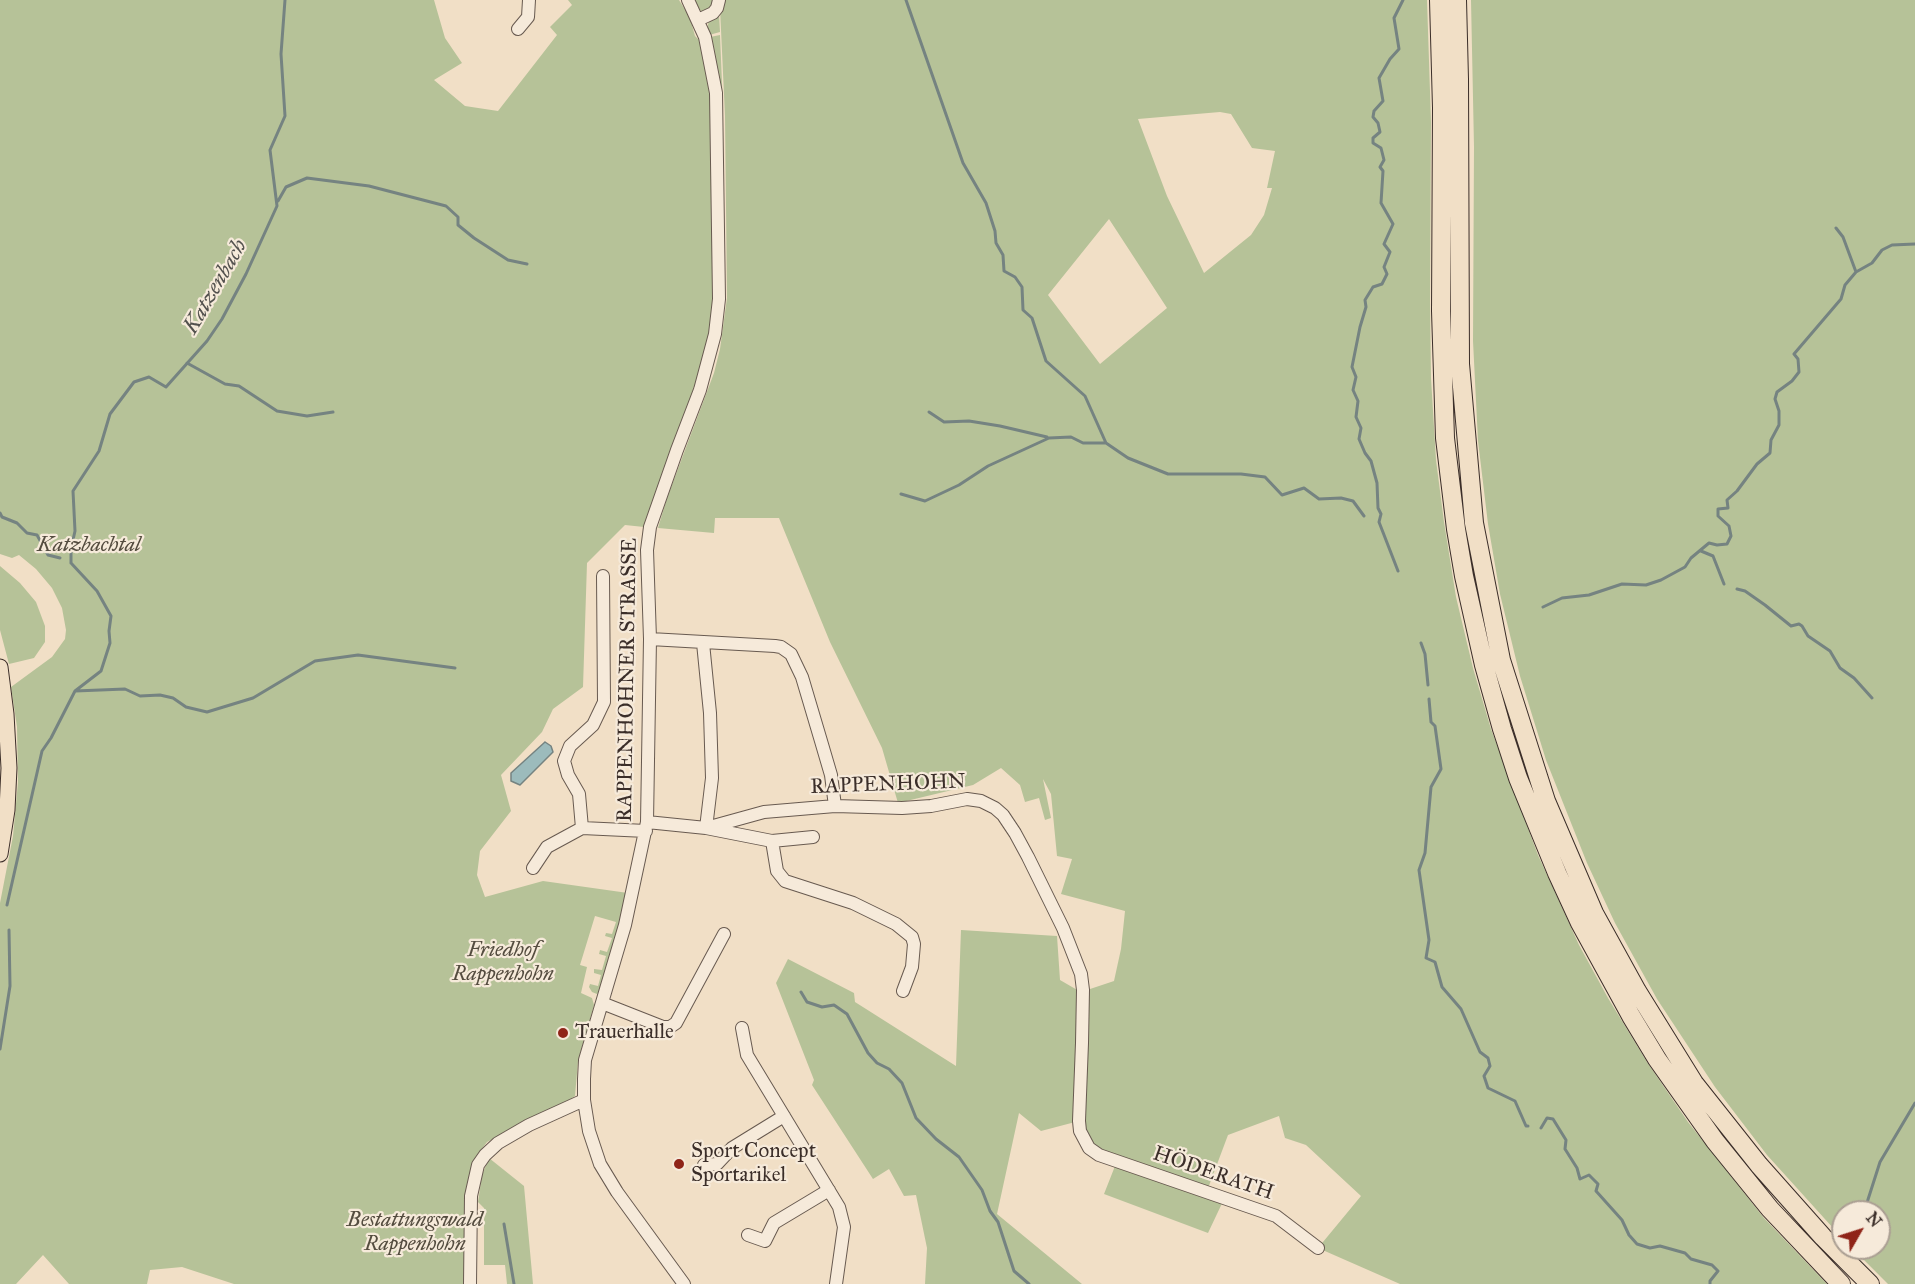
<!DOCTYPE html>
<meta charset="utf-8">
<style>
body{margin:0}
#map{position:relative;width:1915px;height:1284px;overflow:hidden;background:#f1dfc6;font-family:"IM FELL Great Primer",serif}
canvas{display:block}
.north{position:absolute;left:1831px;top:1200px;width:60px;height:60px;box-sizing:border-box;background:#f6eada;border:2px solid #ab9f93;border-radius:50%;rotate:51deg;font-size:16px;font-weight:700;line-height:24px;text-align:center;color:#3b2e29}
.north::after{content:'';display:block;margin:auto;width:21px;height:27px;background:#8f2418;clip-path:polygon(50% 0,100% 100%,50% 72%,0 100%)}
</style>
<div id="map">
<canvas width="1915" height="1284"></canvas>
<div class="north">N</div>
</div>
<script>
const c = document.querySelector('canvas').getContext('2d');
c.lineJoin = 'round';
function fill(path, color) {
  c.fillStyle = color;
  c.fill(path, 'evenodd');
}
function toPath(rows) {
  const path = new Path2D();
  for (const r of rows) {
    path.moveTo(r[0], r[1]);
    for (let i = 2; i < r.length; i += 2) path.lineTo(r[i], r[i + 1]);
  }
  return path;
}
function stroke(path, color, width, dash) {
  c.strokeStyle = color;
  c.lineWidth = width;
  c.lineCap = dash ? 'butt' : 'round';
  c.setLineDash(dash || []);
  c.stroke(path);
}
function write(font, color, halo, rows, align = 'center') {
  c.font = font + ' "IM FELL Great Primer",serif';
  c.lineWidth = 4.5;
  c.setLineDash([]);
  c.textBaseline = 'middle';
  c.strokeStyle = halo;
  c.fillStyle = color;
  for (const [text, x, y, turn = 0] of rows) {
    c.save();
    c.translate(x, y);
    c.rotate((+turn || 0) * Math.PI / 180);
    c.textAlign = isNaN(turn) ? turn : align;
    if (halo) c.strokeText(text, 0, 0);
    c.fillText(text, 0, 0);
    c.restore();
  }
}
const green = toPath([
 [0,0,434,0,445,38,462,63,434,80,465,106,498,111,557,35,550,27,572,5,568,0,679,0,690,18,695,36,698,39,702,39,711,76,714,296,708,345,703,365,644,527,625,525,587,563,583,687,553,709,542,732,501,775,511,811,480,851,477,875,485,897,543,881,628,893,602,990,597,994,592,992,589,987,590,984,598,986,601,975,594,973,594,969,602,970,606,956,599,954,600,950,607,952,612,938,605,936,606,933,612,934,616,922,595,916,580,965,587,967,581,993,592,998,594,1005,578,1061,575,1096,569,1100,487,1142,475,1158,467,1188,465,1284,234,1284,182,1267,150,1270,147,1284,69,1284,43,1255,16,1284,0,1284,0,903,13,836,18,782,17,727,11,687,52,657,65,639,66,630,62,608,52,588,36,569,19,555,12,558,0,554],
 [692,0,714,0,709,9,702,12],
 [722,0,1427,0,1431,122,1430,302,1431,378,1436,460,1444,522,1456,597,1473,668,1491,729,1538,855,1579,945,1608,998,1647,1062,1688,1122,1764,1218,1827,1284,1400,1284,1318,1248,1361,1196,1306,1145,1285,1138,1279,1116,1228,1135,1207,1191,1225,1197,1208,1233,1104,1194,1117,1161,1099,1155,1079,1121,1041,1131,1019,1113,997,1214,1082,1284,925,1284,927,1248,916,1195,904,1196,889,1169,873,1179,812,1085,814,1080,776,983,788,959,854,993,855,1002,956,1066,961,930,1057,936,1060,980,1079,991,1087,990,1114,981,1121,949,1125,911,1061,894,1072,859,1057,856,1051,794,1043,779,1051,818,1045,820,1039,798,1025,802,1020,785,1001,768,973,785,898,803,882,748,830,642,779,518,715,518,714,533,658,528,667,498,714,373,720,349,727,298,725,116,720,8],
 [1220,112,1231,114,1252,148,1275,151,1267,188,1272,188,1264,215,1251,235,1204,273,1167,196,1138,119],
 [1109,219,1167,308,1100,364,1048,295],
 [1471,0,1915,0,1915,1284,1888,1284,1852,1248,1879,1248,1879,1212,1843,1212,1843,1239,1767,1155,1715,1087,1657,999,1615,923,1587,863,1546,760,1520,676,1500,594,1488,524,1478,441,1473,341,1474,147],
 [719,14,720,32,709,35,707,29,709,20],
 [720,35,722,83,723,111,721,111,718,69,710,37],
 [0,566,20,583,36,602,45,626,45,642,34,658,9,664,0,630],
 [489,1158,524,1186,533,1284,507,1284,505,1265,484,1265,484,1208,478,1202,482,1175]
]);
const water = toPath([
 [545,742,551,746,553,752,520,785,511,781,511,773,545,742]
]);
const stream = toPath([
 [906,0,963,163,986,203,995,231,996,243,1003,255,1004,271,1015,277,1022,287,1023,310,1032,318,1046,361,1085,396,1106,443,1128,458,1168,474,1241,474,1265,477,1282,495,1304,488,1319,499,1341,498,1353,501,1364,516],
 [278,201,286,187,307,178,369,186,446,206,458,217,458,225,474,238,508,260,527,264],
 [1836,228,1843,237,1856,272],
 [187,363,225,384,239,386,277,411,307,416,333,412],
 [929,412,944,422,969,421,1000,426,1047,437],
 [901,494,925,501,959,485,988,466,1049,438,1071,437,1083,443,1106,443],
 [0,513,2,517,17,523,27,533,37,535,48,555,60,558],
 [1701,551,1713,556,1724,584],
 [71,563,71,549,75,531,73,491,99,451,110,414,134,382,149,377,166,387,207,341,222,319,246,274,277,206,270,150,285,116,281,54,285,0],
 [1398,571,1379,522,1381,514,1378,508,1377,483,1371,461,1365,453,1359,439,1361,428,1356,417,1358,401,1353,390,1356,377,1352,367,1360,327,1366,307,1365,300,1373,287,1382,284,1387,274,1384,267,1390,252,1384,244,1393,224,1381,203,1383,171,1380,167,1384,160,1381,148,1373,143,1373,138,1380,132,1378,123,1373,117,1374,111,1383,101,1379,78,1390,59,1399,49,1394,18,1403,0],
 [1737,589,1745,591,1765,605,1791,626,1799,624,1802,626,1808,636,1830,651,1840,668,1854,678,1872,698],
 [1543,607,1562,598,1589,595,1622,584,1646,585,1661,580,1685,567,1691,558,1709,543,1717,545,1727,544,1731,536,1729,526,1718,516,1718,509,1728,508,1727,500,1737,491,1757,464,1770,453,1771,440,1779,425,1779,411,1775,399,1777,392,1792,381,1799,372,1798,359,1794,354,1841,299,1845,285,1856,272,1872,263,1882,250,1892,245,1915,244],
 [1421,643,1425,654,1428,685],
 [75,691,125,689,140,696,160,695,173,698,186,707,207,712,253,698,315,661,358,655,455,668],
 [1429,699,1431,722,1435,726,1441,769,1431,787,1425,853,1419,870,1429,940,1426,958,1435,962,1442,987,1461,1009,1480,1052,1488,1058,1490,1066,1484,1076,1488,1088,1515,1101,1526,1126,1528,1126],
 [7,905,42,751,51,738,75,691,101,671,110,643,109,631,111,616,97,591,71,563],
 [801,992,807,1002,822,1007,834,1005,847,1014,868,1053,877,1063,889,1069,902,1083,916,1118,936,1139,959,1157,982,1190,990,1211,998,1222,1014,1271,1029,1284],
 [0,1049,10,986,9,930],
 [1541,1128,1547,1118,1553,1119,1566,1140,1565,1149,1577,1168,1580,1179,1589,1175,1598,1184,1596,1191,1622,1220,1629,1235,1637,1244,1650,1248,1660,1246,1685,1253,1691,1259,1712,1265,1718,1271,1710,1281,1710,1284],
 [1864,1212,1880,1162,1915,1103],
 [504,1224,514,1284]
]);
const minor = toPath([
 [698,20,713,13,717,8,719,0],
 [518,29,528,17,529,0],
 [650,639,775,646,781,647,791,654,802,677,821,741,831,775,835,806],
 [703,643,710,713,712,778,706,828,772,841,813,837],
 [647,822,706,828,764,812,835,806,902,808,931,806,967,799,981,801,995,808,1003,815,1015,833,1028,857,1063,928,1081,974,1083,990,1082,1043,1079,1121,1080,1131,1089,1148,1099,1155,1276,1216,1318,1248],
 [582,828,579,794,568,775,564,761,570,746,593,725,604,702,603,576],
 [772,841,777,871,785,881,853,903,896,924,912,937,914,944,912,967,903,991],
 [533,868,547,847,582,828,646,831],
 [602,1003,663,1027,670,1027,676,1023,724,934],
 [742,1028,747,1055,839,1207,844,1227,836,1284],
 [704,1165,717,1164,732,1148,784,1116],
 [748,1235,765,1241,774,1223,829,1190],
 [470,1284,471,1196,478,1165,485,1155,498,1143,529,1125,584,1100],
 [684,1284,617,1192,600,1164,589,1131,584,1100,584,1079,585,1060,625,925,647,822,650,639,647,550,650,527,677,450,700,390,715,334,719,299,716,93,705,37,688,0]
]);
const major = toPath([
 [0,667,6,714,9,768,7,810,0,854]
]);
const highway = toPath([
 [1439,0,1442,108,1441,311,1445,438,1456,529,1464,576,1484,665,1502,729,1518,778,1557,873,1580,923,1631,1016,1657,1059,1715,1141,1770,1209,1841,1284],
 [1457,0,1459,79,1460,364,1474,523,1501,660,1546,801,1594,913,1637,991,1694,1083,1759,1165,1823,1237,1870,1284]
]);
const markers = [
 [563,1033,6,"#8f2418"],
 [679,1164,6,"#8f2418"]
];
const parkNames = [
 ["Katzbachtal",89,546],
 ["Friedhof",503,951],
 ["Rappenhohn",503,975],
 ["Bestattungswald",415,1221],
 ["Rappenhohn",415,1245]
];
const streetNames = [
 ["RAPPENHOHNER STRASSE",628,680,-89],
 ["RAPPENHOHN",888,785,-2],
 ["HÖDERATH",1213,1174,19]
];
const poiNames = [
 ["Trauerhalle",575,1033],
 ["Sport Concept",691,1152],
 ["Sportarikel",691,1176]
];
const waterNames = [
 ["Katzenbach",216,287,-60]
];
fill(green, '#b6c298');
fill(water, '#9cbbbc');
stroke(water, '#758381', 1.5);
stroke(stream, '#758381', 3);
stroke(minor, '#685a50', 14);
stroke(major, '#3b2e29', 17);
stroke(highway, '#3b2e29', 20);
stroke(minor, '#f6eada', 12);
stroke(major, '#f1dfc6', 15);
stroke(highway, '#f1dfc6', 18);
for (const [x, y, r, color] of markers) {
  const dot = new Path2D();
  dot.arc(x, y, r, 0, 2 * Math.PI);
  c.fillStyle = color;
  c.fill(dot);
  stroke(dot, '#f6eada', 2);
}
write('italic 21px', '#544c3f', '#f6eada', parkNames);
write('21px', '#3b2e29', '#f6eada', streetNames);
write('21px', '#3b2e29', '#f6eada', poiNames, 'left');
write('italic 22px', '#53514e', '#f6eada', waterNames);
</script>
